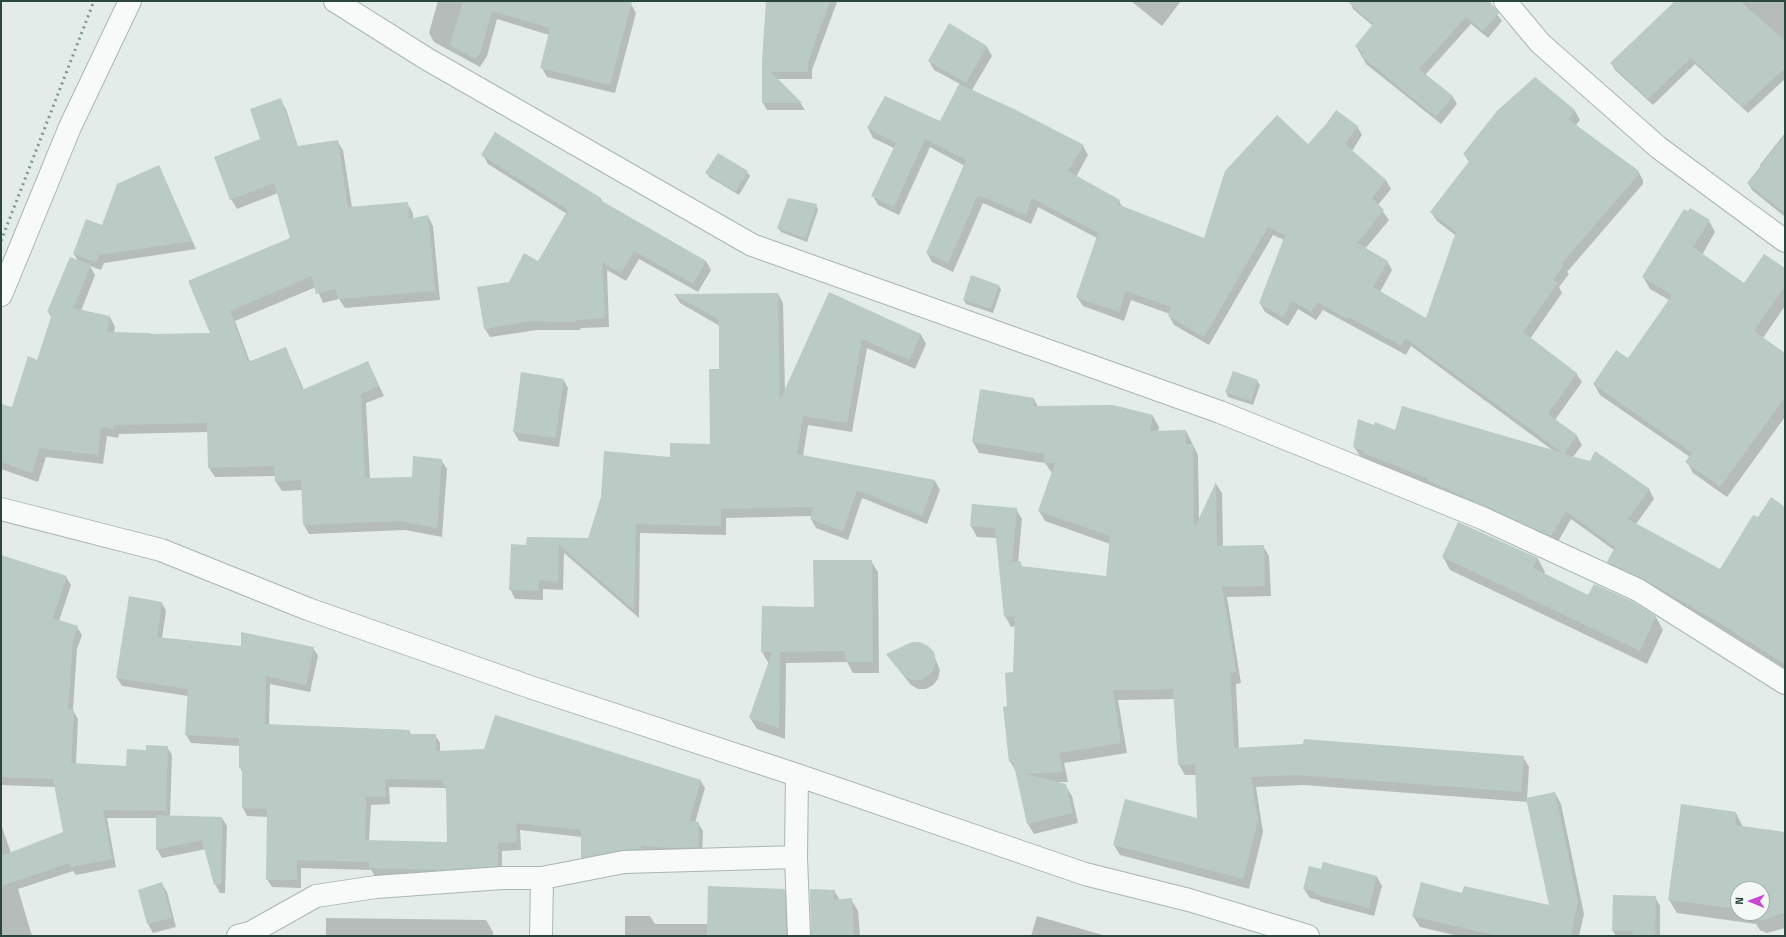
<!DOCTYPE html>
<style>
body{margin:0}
#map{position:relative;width:1786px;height:937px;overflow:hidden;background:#e3ece9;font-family:"Titillium Web",sans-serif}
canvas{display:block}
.frame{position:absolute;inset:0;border:2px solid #2a463e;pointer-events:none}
.north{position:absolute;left:1730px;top:881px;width:40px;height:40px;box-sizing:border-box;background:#f4f9f7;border:1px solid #a3b1ad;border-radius:50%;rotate:271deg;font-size:11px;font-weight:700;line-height:16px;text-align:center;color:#2a463e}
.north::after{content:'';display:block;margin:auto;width:14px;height:18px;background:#cb44d6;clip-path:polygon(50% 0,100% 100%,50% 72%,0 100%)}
</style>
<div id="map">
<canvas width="1786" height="937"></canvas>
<div class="frame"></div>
<div class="north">N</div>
</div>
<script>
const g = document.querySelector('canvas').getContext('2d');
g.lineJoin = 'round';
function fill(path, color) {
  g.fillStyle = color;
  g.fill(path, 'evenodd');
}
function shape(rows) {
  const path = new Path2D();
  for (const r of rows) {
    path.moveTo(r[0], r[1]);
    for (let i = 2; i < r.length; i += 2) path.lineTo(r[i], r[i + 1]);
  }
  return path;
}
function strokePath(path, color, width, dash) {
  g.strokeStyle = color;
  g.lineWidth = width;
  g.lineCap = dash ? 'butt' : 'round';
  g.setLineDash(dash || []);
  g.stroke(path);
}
const shadow = shape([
 [438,1,617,1,631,4,636,13,615,93,547,77,542,68,549,35,497,19,487,56,480,67,434,42,429,33],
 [767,1,837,2,812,70,812,79,777,79,801,104,805,110,767,110,763,103],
 [1131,1,1181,1,1162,26],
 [1350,1,1488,1,1502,21,1488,38,1471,24,1425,75,1453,97,1457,104,1441,124,1366,64,1356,46,1373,26,1353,9],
 [1678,1,1785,1,1785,79,1748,113,1695,64,1653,105,1615,70,1611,63],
 [987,47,992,56,972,90,1083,146,1088,155,1076,177,1119,201,1123,208,1205,239,1308,146,1357,126,1362,135,1352,151,1386,180,1391,189,1378,205,1389,220,1365,249,1387,261,1392,270,1380,292,1427,319,1455,235,1437,221,1431,212,1469,162,1464,154,1535,78,1575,111,1580,120,1575,126,1638,171,1643,180,1643,184,1567,272,1569,274,1559,287,1562,293,1530,339,1576,373,1582,382,1555,420,1577,436,1582,445,1573,457,1649,489,1654,499,1636,524,1720,571,1759,519,1785,508,1785,669,1718,627,1649,588,1613,571,1608,562,1614,550,1571,519,1556,545,1360,456,1354,447,1375,426,1396,431,1555,452,1411,346,1406,355,1323,310,1316,320,1298,309,1288,326,1265,312,1260,303,1284,240,1273,235,1209,345,1174,325,1169,316,1170,314,1131,300,1124,321,1083,306,1077,297,1097,238,1038,207,1031,224,983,203,953,272,932,262,927,253,965,166,930,147,899,215,878,205,873,196,894,148,873,138,868,128,885,97,941,122,960,84,934,70,929,61],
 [280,99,286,109,298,147,337,141,343,150,352,208,407,203,413,213,413,219,428,216,433,226,440,300,345,308,339,299,323,303,316,287,235,321,250,362,286,348,304,390,368,362,384,396,366,403,370,479,413,478,441,460,447,469,442,537,405,530,309,534,304,525,302,490,282,491,276,482,276,476,215,477,209,468,208,432,119,434,118,438,107,436,103,464,46,457,38,482,1,469,1,411,12,409,38,361,52,318,48,312,78,261,74,254,103,226,159,166,196,249,104,263,101,270,90,266,95,275,81,311,110,317,115,327,114,333,152,335,212,334,189,281,291,238,278,193,237,209,231,199],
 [1785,133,1785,217,1752,190,1748,183,1761,167,1760,165],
 [496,134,601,199,603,202,706,261,711,270,698,292,639,259,626,281,607,270,609,327,581,328,580,330,537,330,490,337,485,329,509,282,538,262,567,214,488,164,483,155],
 [747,172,750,176,739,195,709,177,707,173],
 [816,205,818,210,807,242,781,232,778,228],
 [1709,221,1715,232,1702,255,1745,284,1785,270,1785,306,1763,338,1785,354,1785,417,1727,497,1693,473,1687,462,1690,457,1600,395,1594,384,1628,360,1669,300,1650,289,1643,277],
 [999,286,1001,290,993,313,966,304,964,300],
 [778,294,783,303,785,393,830,294,921,335,926,344,915,369,867,348,852,432,808,425,803,456,935,481,940,490,927,524,862,498,848,540,816,528,811,519,812,516,726,518,726,535,640,533,639,618,564,553,563,590,543,589,543,600,515,599,510,589,527,546,589,539,671,458,711,445,720,370,720,326,680,303,675,295],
 [1233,373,1257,381,1260,385,1253,405,1228,397,1226,392],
 [563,379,568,388,559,447,519,441,514,432],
 [981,390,1034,399,1038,407,1153,416,1159,427,1158,432,1186,431,1198,455,1199,520,1216,484,1222,493,1223,547,1263,546,1269,556,1271,596,1227,597,1241,683,1236,684,1239,749,1523,757,1529,767,1527,799,1555,793,1561,804,1584,914,1579,936,1458,936,1420,927,1413,916,1463,894,1550,906,1528,802,1304,785,1256,787,1263,832,1249,889,1120,855,1114,845,1198,819,1196,775,1185,775,1179,765,1175,699,1118,700,1127,753,1064,763,1068,782,1057,782,1065,785,1072,796,1078,823,1034,834,1028,824,1016,772,1010,761,1008,707,1014,673,1016,626,1011,627,1005,616,997,538,977,537,971,526,973,505,1016,509,1022,519,1018,563,1020,562,1023,568,1107,577,1110,544,1045,521,1039,511,1052,473,1045,463,979,453,973,442],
 [1459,523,1538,559,1545,572,1544,575,1589,596,1632,602,1656,617,1663,630,1647,664,1450,570,1443,557],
 [871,561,878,572,879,673,853,673,847,662,786,663,785,739,757,729,750,718,769,664,762,652,763,607,815,608],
 [1,562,66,577,71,585,59,621,77,627,82,635,77,649,73,710,78,719,76,765,127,767,147,751,167,747,172,755,170,817,222,818,227,826,225,893,220,893,215,884,206,849,162,858,157,849,157,818,107,818,116,867,76,875,73,871,18,889,32,936,1,936,1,824,11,853,64,833,55,787,1,785],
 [162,603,166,611,162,638,242,647,313,648,318,656,310,692,270,684,269,726,409,730,411,735,435,735,440,743,440,752,700,780,705,788,695,823,698,823,703,831,702,855,587,865,582,857,582,837,520,830,521,850,502,851,502,874,444,878,375,876,371,870,301,868,301,888,272,887,267,879,268,817,247,816,243,808,243,774,240,767,240,746,191,743,186,735,188,696,122,686,117,678],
 [389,787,445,788,447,792,448,843,369,841,371,805,390,804],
 [933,653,940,670,938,679,933,685,926,689,918,689,911,685,887,655],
 [1736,813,1743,827,1785,833,1785,928,1767,933,1760,930,1756,924,1677,913,1669,900],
 [1738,889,1762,889,1762,913,1738,913],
 [1323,863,1377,877,1382,886,1374,916,1321,902,1319,900,1310,898,1304,889,1322,870],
 [162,884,167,892,176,927,153,933,148,924,139,890],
 [784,890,791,901,792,936,625,936,625,916,650,916,655,924,708,924],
 [834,891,840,900,851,899,858,911,860,936,812,936],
 [1655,897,1660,906,1660,936,1616,936,1613,931],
 [1037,916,1106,936,1031,936],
 [326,918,486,920,493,932,493,936,326,936]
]);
const building = shape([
 [463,1,632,1,610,85,540,68,550,28,492,11,480,53,475,59,450,45],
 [766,1,830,1,808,62,808,72,771,72,802,103,762,103,762,62],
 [1347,1,1489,1,1499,13,1483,31,1466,17,1419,69,1453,96,1436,117,1361,56,1363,53,1355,46,1373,24],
 [1675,1,1740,1,1785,41,1785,68,1743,107,1691,58,1648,99,1610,63],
 [949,23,987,46,966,83,928,61],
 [1535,77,1575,110,1568,119,1639,171,1637,173,1638,175,1562,263,1564,265,1553,280,1558,283,1523,332,1577,373,1548,414,1577,435,1564,454,1590,461,1595,451,1650,489,1628,519,1720,569,1753,515,1758,517,1771,497,1785,507,1785,664,1711,618,1643,579,1607,562,1615,547,1566,511,1551,536,1427,480,1427,478,1363,453,1364,451,1353,447,1358,419,1374,425,1375,422,1395,430,1402,406,1563,453,1405,338,1401,346,1349,317,1347,319,1317,302,1311,312,1292,301,1283,317,1259,303,1285,235,1268,227,1204,337,1168,316,1171,307,1126,291,1119,312,1076,297,1098,233,1032,198,1026,215,978,195,948,263,926,253,966,160,925,139,894,207,871,196,896,143,867,128,885,96,940,121,959,84,1014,109,1084,145,1068,171,1120,200,1117,204,1204,238,1225,171,1277,115,1308,144,1326,124,1336,110,1358,126,1345,144,1386,180,1372,198,1384,210,1357,243,1388,261,1373,287,1426,318,1456,232,1430,212,1470,160,1463,154,1497,111],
 [281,98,297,146,338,140,348,207,408,202,409,219,428,215,435,291,338,299,336,289,316,294,312,276,230,311,248,362,286,347,302,390,368,361,379,386,361,394,365,478,412,477,413,456,442,459,437,528,399,521,303,525,301,480,275,482,274,466,208,468,207,423,114,425,113,429,101,427,98,455,40,448,32,473,1,462,1,404,12,407,28,356,37,360,52,314,47,312,70,257,91,265,73,308,110,316,107,332,151,333,151,334,210,333,188,281,290,238,274,183,230,200,214,157,260,139,250,109],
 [495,132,601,198,600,200,706,261,693,284,634,251,621,273,602,262,605,318,576,320,575,322,531,321,484,329,477,287,509,282,524,253,538,261,568,210,481,155],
 [1785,135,1785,213,1747,183],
 [718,153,748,171,736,192,705,173],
 [159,165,192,241,99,255,96,262,73,254,86,219,102,225,117,184],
 [788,198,817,204,805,238,777,228],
 [1690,208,1710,220,1693,247,1744,283,1764,254,1785,268,1785,286,1754,331,1785,353,1785,397,1720,487,1685,462,1692,453,1593,384,1616,350,1628,358,1672,295,1642,277,1684,209,1688,211],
 [971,275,999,285,991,309,963,300],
 [829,292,921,334,909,360,862,339,847,423,803,416,797,454,935,480,922,516,857,490,843,531,810,519,814,507,721,509,721,526,636,524,634,610,559,545,558,582,539,580,538,591,509,590,511,544,526,545,527,537,588,538,601,497,604,451,670,457,670,443,710,444,709,369,719,369,719,320,673,294,778,293,780,400],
 [1233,371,1258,380,1251,401,1225,392],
 [521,372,564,379,555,438,513,432],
 [980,389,1034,398,1033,406,1113,405,1153,415,1150,431,1186,430,1186,444,1193,444,1194,529,1216,482,1217,546,1264,545,1265,586,1222,587,1236,672,1230,673,1234,748,1303,744,1304,739,1524,756,1521,792,1297,775,1251,777,1258,821,1243,879,1113,845,1125,799,1197,818,1195,764,1178,765,1173,689,1113,690,1121,743,1059,753,1063,772,1025,774,1066,784,1073,813,1027,824,1013,761,1009,762,1003,707,1007,706,1005,673,1013,672,1015,616,1004,617,995,528,970,526,972,504,1017,508,1012,562,1021,561,1021,566,1106,576,1110,536,1038,511,1055,463,1044,463,1044,454,972,442],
 [1458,522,1538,558,1533,568,1588,595,1594,584,1632,601,1656,616,1640,651,1442,557],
 [1,555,67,576,53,618,78,626,73,640,68,709,74,710,71,763,126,766,127,749,146,750,146,745,168,746,166,811,103,810,112,859,70,867,69,863,1,886,1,856,63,832,53,779,1,777],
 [813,560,872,560,873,662,846,662,845,651,780,652,779,728,749,718,772,652,761,652,762,606,814,607],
 [129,596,162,602,157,637,241,646,241,632,314,647,306,685,266,676,265,724,409,730,408,734,436,734,436,751,484,749,495,715,701,780,689,821,699,822,698,847,673,848,641,846,641,849,622,850,581,858,581,830,516,823,517,842,498,843,498,866,439,870,369,868,369,862,297,860,297,880,266,880,267,809,242,808,242,768,239,768,239,738,185,735,188,689,116,678],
 [385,779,442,780,443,786,446,786,447,842,365,840,366,797,386,797],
 [912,642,920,642,928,646,934,652,936,661,934,669,928,676,921,680,912,680,904,676,886,654],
 [1555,792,1578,902,1571,936,1498,936,1412,916,1421,882,1462,893,1464,886,1549,905,1526,798],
 [1681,804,1736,812,1735,825,1785,832,1785,912,1764,920,1759,920,1752,917,1749,913,1762,913,1762,889,1738,889,1738,909,1668,900],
 [156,815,222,817,221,884,214,885,202,840,156,850],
 [1323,862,1377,876,1369,908,1314,894,1315,892,1303,889,1309,866,1321,869],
 [162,882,172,918,147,924,138,890],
 [708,886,785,889,786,936,707,936],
 [810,889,835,890,833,900,852,898,854,936,811,936],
 [1613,895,1656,896,1655,936,1632,936,1633,931,1612,931]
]);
const minor = shape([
 [335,1,427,59,752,245,1220,412,1482,518,1638,590,1785,683],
 [1505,1,1540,43,1659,148,1785,241],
 [1,295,70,127,130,1],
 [1,509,161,550,308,609,533,688,797,775,1085,874,1189,900,1308,936],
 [797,775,796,857,799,936],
 [238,936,250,933,316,896,376,887,502,878,542,878,624,862,796,857],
 [541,936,542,878]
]);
const rail = shape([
 [1,241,94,1]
]);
fill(shadow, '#0003');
fill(building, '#bacac5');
strokePath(minor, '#a8b7b2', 24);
strokePath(minor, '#f7faf9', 22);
strokePath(rail, '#7c978f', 3, [2, 4]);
</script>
